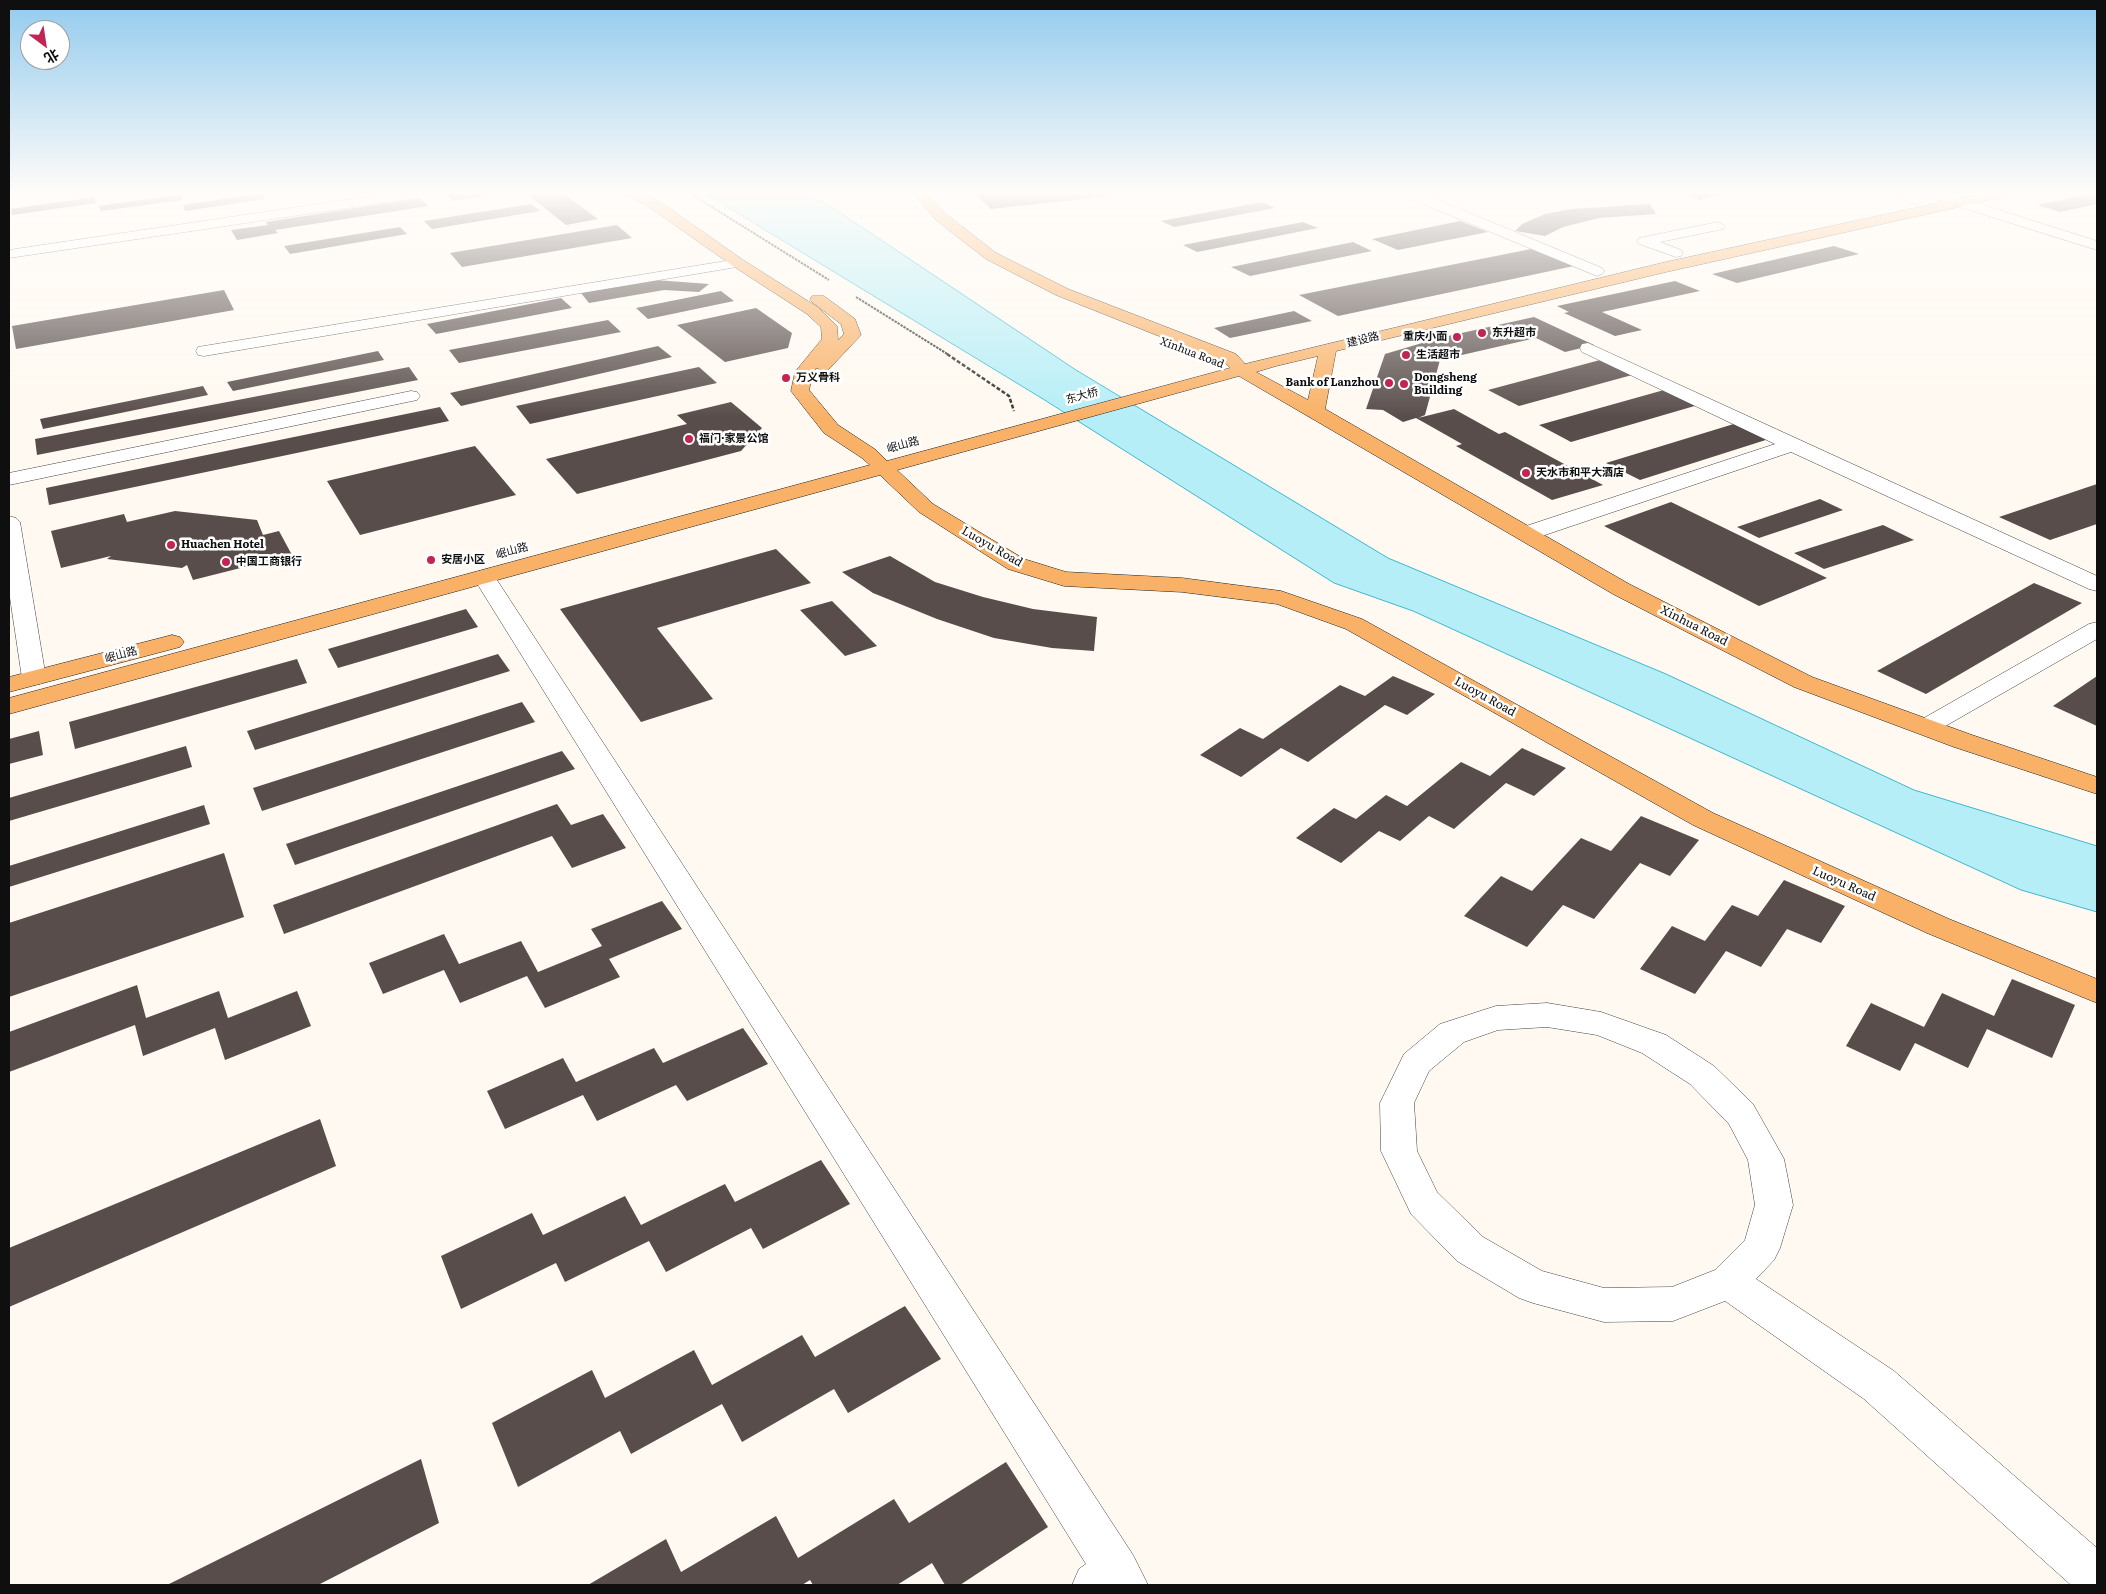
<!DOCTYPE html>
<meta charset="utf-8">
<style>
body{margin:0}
#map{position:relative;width:2106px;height:1594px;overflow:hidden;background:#fff9f1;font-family:Literata,"Noto Sans SC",serif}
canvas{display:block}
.frame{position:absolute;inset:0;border:10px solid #0f0f0f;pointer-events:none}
.north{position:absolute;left:20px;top:20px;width:50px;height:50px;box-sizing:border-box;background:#fff;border:1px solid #9f9f9f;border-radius:50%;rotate:149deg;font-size:14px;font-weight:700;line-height:20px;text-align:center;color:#0f0f0f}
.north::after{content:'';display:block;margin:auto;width:18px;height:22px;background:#c12553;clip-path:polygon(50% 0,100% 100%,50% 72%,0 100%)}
</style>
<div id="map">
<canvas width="2106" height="1594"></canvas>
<div class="frame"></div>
<div class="north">北</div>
</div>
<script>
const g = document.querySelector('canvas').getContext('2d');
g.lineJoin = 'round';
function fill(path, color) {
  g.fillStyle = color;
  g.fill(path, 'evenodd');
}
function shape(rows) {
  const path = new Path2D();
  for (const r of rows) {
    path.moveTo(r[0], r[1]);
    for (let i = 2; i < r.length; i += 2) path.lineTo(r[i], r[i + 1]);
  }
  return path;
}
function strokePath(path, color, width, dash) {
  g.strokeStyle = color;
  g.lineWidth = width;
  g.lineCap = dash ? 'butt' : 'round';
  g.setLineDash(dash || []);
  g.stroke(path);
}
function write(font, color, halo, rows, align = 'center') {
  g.font = font + ' Literata,"Noto Sans SC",serif';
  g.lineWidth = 5;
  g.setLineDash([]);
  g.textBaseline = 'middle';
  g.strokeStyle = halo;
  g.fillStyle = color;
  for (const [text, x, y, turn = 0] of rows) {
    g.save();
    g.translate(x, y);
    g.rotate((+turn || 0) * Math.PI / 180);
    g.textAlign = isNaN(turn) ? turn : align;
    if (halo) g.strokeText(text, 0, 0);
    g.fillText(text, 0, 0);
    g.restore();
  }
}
const water = shape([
 [706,194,802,194,827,204,1076,370,1388,558,1666,674,1914,790,2097,846,2097,912,2021,890,1413,611,1334,583,1043,399,706,194]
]);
const building = shape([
 [180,194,183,200,101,211,99,206],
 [257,194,263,194,265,199,185,211,183,205],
 [446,194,485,194,485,196,453,201],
 [527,194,564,194,598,219,566,225],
 [975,194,1110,194,1110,196,991,209],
 [1683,194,1721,194,1721,195,1699,200],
 [2090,194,2097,194,2097,204,2060,212,2037,205],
 [94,197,96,203,12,215,11,209],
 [420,198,428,206,275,230,278,233,237,240,231,230,268,225,266,222],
 [1262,202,1275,208,1174,227,1161,221],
 [531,204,540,211,432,229,424,221],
 [1650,204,1656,214,1599,218,1563,227,1545,236,1515,231,1522,224,1545,214,1571,209],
 [1460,221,1488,232,1398,250,1372,239],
 [1303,222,1318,228,1197,252,1183,245],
 [617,225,632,238,462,267,450,253],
 [400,227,407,234,290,254,284,246],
 [1353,242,1372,251,1250,276,1231,267],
 [1834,246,1859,254,1737,283,1712,274],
 [1531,249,1574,266,1338,316,1299,295],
 [655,280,709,284,699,292,664,290,589,303,581,293],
 [1675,281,1700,291,1602,312,1642,330,1615,336,1564,313,1569,312,1557,306],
 [224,290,234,310,16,349,12,326],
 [721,291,734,301,648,319,636,308],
 [561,298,572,308,436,334,427,324],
 [756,308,792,333,788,348,725,362,677,325],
 [1294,311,1312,321,1230,338,1214,328],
 [1534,317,1594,345,1565,352,1536,338,1440,360,1425,415,1418,418,1454,409,1499,434,1505,432,1603,485,1552,500,1456,446,1462,444,1416,418,1403,422,1383,410,1366,409,1385,354,1439,338],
 [608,320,621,332,459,363,449,350],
 [658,346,672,357,461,406,450,393],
 [378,351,384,360,233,391,227,382],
 [1600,360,1632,375,1519,406,1488,390],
 [409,367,418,380,37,455,35,439],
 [699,367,717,383,530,424,516,406],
 [203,386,208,395,43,429,40,419],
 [1664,390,1698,405,1571,442,1539,425],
 [731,402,762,428,741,451,577,494,546,459,687,424,677,415],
 [440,407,449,421,49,505,46,488],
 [1737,423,1772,438,1640,480,1606,463],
 [475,446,516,495,360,535,327,481],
 [2097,484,2097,524,2050,540,1999,517],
 [1820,499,1843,510,1759,538,1737,527],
 [1671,502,1827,578,1759,606,1604,526],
 [175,511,257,520,263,535,279,531,292,555,193,580,187,565,182,568,107,559,111,556,61,568,51,531,124,514,127,522],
 [1883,525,1914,540,1824,569,1794,553],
 [776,549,811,583,657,628,713,699,641,722,560,609],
 [890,556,935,582,983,597,1033,609,1097,617,1094,651,1052,648,994,638,937,619,873,593,842,572],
 [2034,583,2082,603,1926,694,1877,671],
 [832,601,877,646,845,656,800,610],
 [466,609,478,627,338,668,328,649],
 [498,654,510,671,255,750,247,731],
 [297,659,307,683,75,749,69,722],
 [1393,676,1435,694,1407,715,1385,705,1308,762,1281,748,1241,777,1200,755,1240,728,1263,739,1340,685,1365,696],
 [2097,676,2097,726,2053,706],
 [522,702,535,722,262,811,253,788],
 [39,731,43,755,9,764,9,739],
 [186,746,192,767,9,821,9,798],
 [1522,748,1566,768,1534,796,1506,783,1454,829,1429,816,1400,841,1379,831,1341,863,1296,838,1334,808,1356,819,1386,795,1407,806,1461,762,1490,776],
 [562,751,575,769,295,865,286,844],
 [557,804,571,825,603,814,626,848,572,868,552,836,284,934,273,905],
 [204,805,210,824,9,887,9,866],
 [1641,816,1699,840,1670,876,1640,863,1594,919,1563,905,1527,947,1464,916,1501,876,1532,891,1581,838,1611,851],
 [224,853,244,917,9,997,9,923],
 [1784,880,1845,906,1821,943,1787,929,1761,967,1726,951,1695,994,1640,969,1672,926,1705,941,1732,905,1758,916],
 [662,901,682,929,609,959,620,977,545,1008,527,976,460,1003,444,970,383,994,369,963,444,934,459,964,521,941,538,972,602,946,591,929],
 [2012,979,2075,1005,2052,1058,1987,1029,1968,1068,1915,1043,1900,1071,1846,1046,1871,1003,1924,1027,1942,993,1994,1016],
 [137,985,146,1018,219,991,228,1018,297,991,311,1026,225,1060,215,1028,143,1056,135,1025,9,1072,9,1032],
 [743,1028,768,1064,687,1101,676,1085,597,1121,583,1095,505,1129,487,1091,563,1058,576,1082,654,1048,663,1063],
 [320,1119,336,1166,9,1307,9,1248],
 [821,1160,850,1204,763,1249,751,1228,666,1272,649,1241,565,1282,556,1263,461,1309,441,1256,532,1213,543,1235,625,1196,641,1225,725,1184,735,1202],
 [905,1306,941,1359,848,1413,834,1389,742,1442,722,1404,631,1454,620,1431,518,1487,492,1423,592,1370,605,1398,694,1350,712,1385,802,1335,815,1357],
 [421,1459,439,1523,318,1585,167,1585],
 [1006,1462,1048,1527,960,1585,945,1585,932,1563,897,1585,813,1585,810,1580,802,1585,588,1585,666,1539,681,1572,776,1516,798,1558,894,1499,909,1523]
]);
const pathFar1 = shape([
 [691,194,829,280],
 [856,297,949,355]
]);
const path = shape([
 [947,354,1009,396,1014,411]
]);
const minor = shape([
 [385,194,421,194,415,198,9,258,9,250,385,194],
 [1405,194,1424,194,1602,268,1605,271,1602,274,1597,276,1592,274,1406,197,1405,194],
 [1894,194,1913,194,1923,198,1925,201,1918,205,1895,197,1894,194],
 [1933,194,1948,194,2097,241,2097,250,1934,199,1933,194],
 [1718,222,1725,226,1723,229,1660,242,1681,250,1683,253,1681,256,1676,257,1639,244,1637,241,1639,238,1644,237,1718,222],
 [738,259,743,260,745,263,743,266,204,356,198,355,196,351,198,347,204,346,738,259],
 [1588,343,2097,576,2097,591,2089,589,1791,452,1536,538,1528,539,1520,538,1517,533,1520,528,1775,444,1582,352,1580,348,1582,344,1588,343],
 [411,391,417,392,420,396,417,400,9,485,9,473,411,391],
 [9,516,16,518,20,522,46,678,43,683,34,685,25,683,22,678,9,591,9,516],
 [484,570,492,572,495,577,1133,1555,1148,1585,1072,1585,1079,1569,1086,1564,473,577,476,572,484,570],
 [2097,622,2097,639,1935,732,1926,735,1917,732,1913,727,1917,722,2089,624,2097,622],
 [1547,1003,1601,1012,1666,1035,1714,1066,1753,1104,1784,1159,1793,1205,1780,1248,1774,1260,1756,1279,1894,1371,2097,1548,2097,1585,2071,1585,1864,1399,1725,1301,1673,1321,1604,1322,1533,1303,1519,1298,1457,1261,1411,1214,1381,1151,1380,1103,1404,1054,1440,1024,1496,1006,1547,1003],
 [1547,1027,1597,1035,1642,1053,1690,1084,1729,1124,1748,1160,1755,1205,1745,1240,1715,1270,1672,1287,1604,1288,1542,1271,1483,1237,1437,1192,1417,1151,1414,1103,1429,1071,1464,1042,1498,1030,1547,1027]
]);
const major = shape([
 [625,194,643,194,659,201,743,260,819,308,837,326,838,340,844,334,841,324,812,302,810,299,812,296,824,296,855,319,861,335,829,369,823,370,816,368,813,373,809,390,838,425,876,450,887,461,1230,368,1224,362,1056,295,986,259,936,220,913,194,927,194,946,214,996,253,1068,289,1236,354,1245,364,1666,262,1979,194,2005,194,1999,198,1666,272,1336,351,1325,409,1629,584,1812,677,1972,735,2097,777,2097,794,1954,747,1794,687,1613,594,1239,376,897,470,933,504,1024,559,1066,572,1182,578,1281,591,1362,619,1713,813,1949,919,2097,979,2097,1003,1927,933,1693,825,1346,629,1277,604,1182,592,1064,586,1008,569,919,512,880,475,9,714,9,698,870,465,862,458,824,433,791,391,795,372,822,339,821,327,807,314,733,266,649,207,625,194],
 [1318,356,1308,400,1256,372,1276,366,1318,356],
 [172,635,180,637,184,642,180,647,9,692,9,677,172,635]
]);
const markers = [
 [1482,333,5,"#c12553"],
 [1457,337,5,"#c12553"],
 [1406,355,5,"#c12553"],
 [786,378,5,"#c12553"],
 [1389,383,5,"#c12553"],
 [1404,384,5,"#c12553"],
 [689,439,5,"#c12553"],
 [1526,473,5,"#c12553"],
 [171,545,5,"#c12553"],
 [431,560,5,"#c12553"],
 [226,562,5,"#c12553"]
];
const farPoinames = [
 ["东升超市",1492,333],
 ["重庆小面",1447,337,"right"],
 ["生活超市",1416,355],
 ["万义骨科",796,378],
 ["Dongsheng",1414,378],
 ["Building",1414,391],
 ["Bank of Lanzhou",1379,383,"right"],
 ["福门·家景公馆",699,439],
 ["天水市和平大酒店",1536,473],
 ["Huachen Hotel",181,545],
 ["安居小区",441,560],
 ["中国工商银行",236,562]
];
const farStreetnames = [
 ["建设路",1363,340,-14],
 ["Xinhua Road",1192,353,21],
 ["东大桥",1082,396,-15],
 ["岷山路",903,445,-15],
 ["岷山路",512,551,-15],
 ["岷山路",121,655,-15]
];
const streetNames = [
 ["Luoyu Road",992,547,30],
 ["Xinhua Road",1694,626,27],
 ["Luoyu Road",1485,697,29],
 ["Luoyu Road",1844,884,24]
];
fill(water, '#b5eef7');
strokePath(water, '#3bb8ce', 1);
fill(building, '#584d4b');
strokePath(minor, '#424242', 1);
strokePath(major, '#202020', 1);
strokePath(pathFar1, '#313131', 2, [2.5, 1]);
strokePath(path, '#313131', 2.5, [4, 2]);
fill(minor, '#fff');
fill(major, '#f9b167');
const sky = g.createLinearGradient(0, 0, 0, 418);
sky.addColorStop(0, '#93cbee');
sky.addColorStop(0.46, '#fffcf9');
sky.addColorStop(1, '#fffcf900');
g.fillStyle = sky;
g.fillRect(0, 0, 2106, 418);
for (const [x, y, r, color] of markers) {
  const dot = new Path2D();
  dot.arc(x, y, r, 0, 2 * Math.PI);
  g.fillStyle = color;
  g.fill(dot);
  strokePath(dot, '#fff', 2);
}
write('bold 11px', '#0f0f0f', '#fff', farPoinames, 'left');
write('11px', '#0f0f0f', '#fff', farStreetnames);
write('12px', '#0f0f0f', '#fff', streetNames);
</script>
